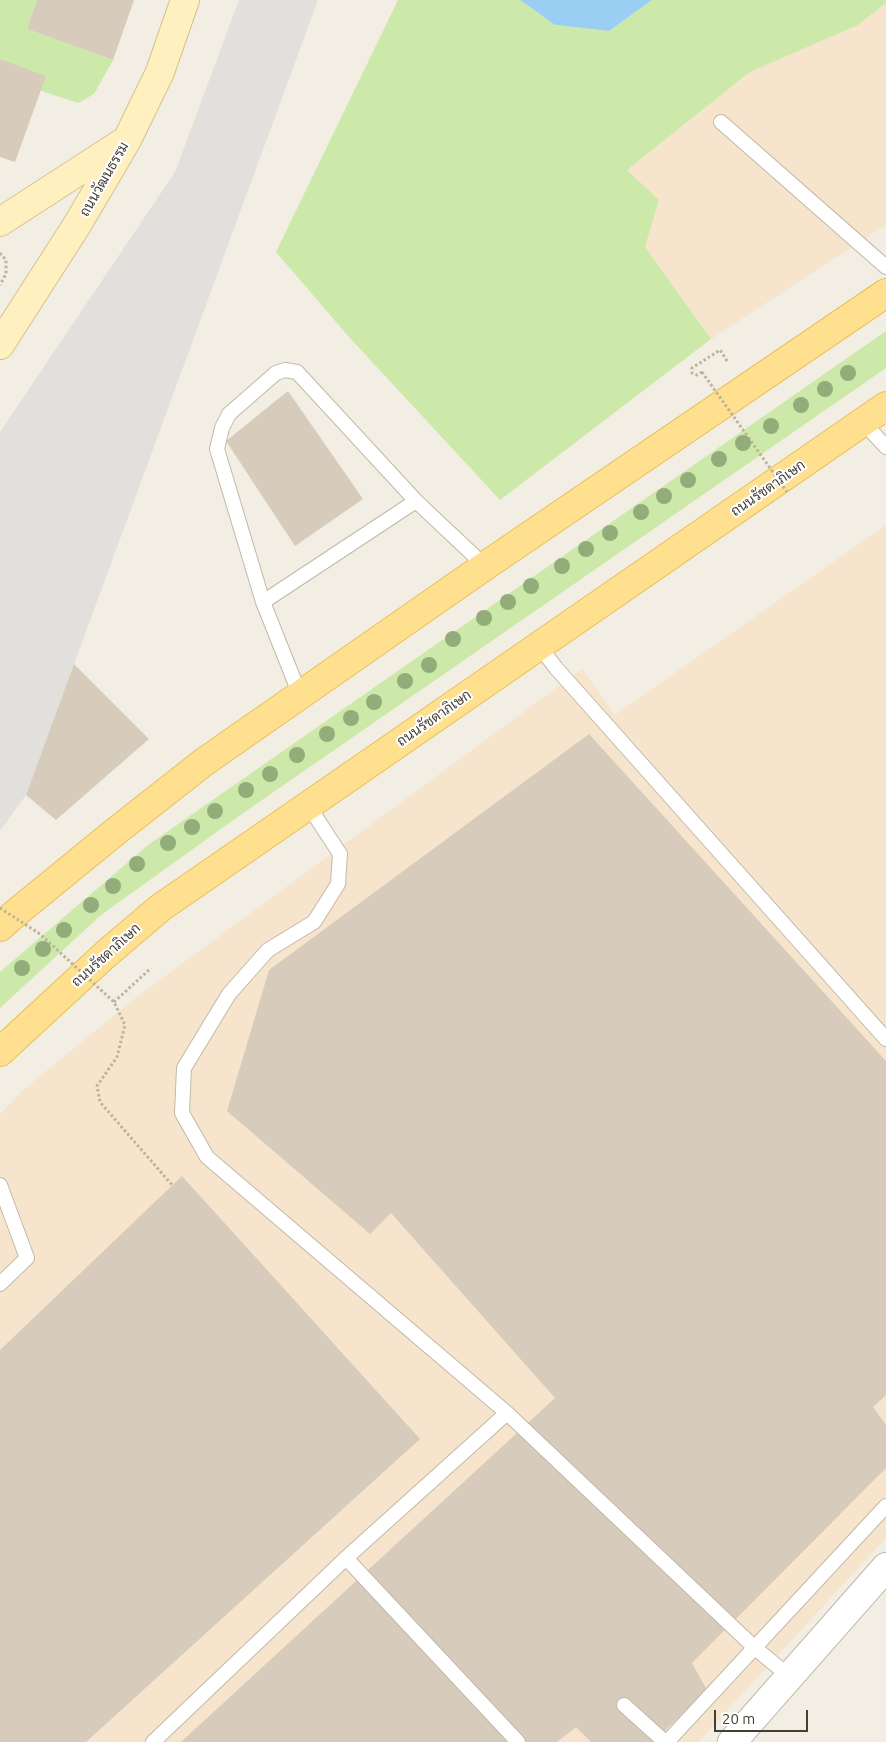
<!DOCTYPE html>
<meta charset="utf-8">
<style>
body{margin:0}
#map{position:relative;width:886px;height:1742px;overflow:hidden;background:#f2eee3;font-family:Ubuntu,sans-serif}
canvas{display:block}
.scale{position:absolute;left:714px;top:1710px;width:94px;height:22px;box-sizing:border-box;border:2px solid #443e33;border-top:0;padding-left:6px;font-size:15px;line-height:18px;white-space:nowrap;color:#443e33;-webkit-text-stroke:4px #fff;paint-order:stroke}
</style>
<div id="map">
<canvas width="886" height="1742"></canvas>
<div class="scale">20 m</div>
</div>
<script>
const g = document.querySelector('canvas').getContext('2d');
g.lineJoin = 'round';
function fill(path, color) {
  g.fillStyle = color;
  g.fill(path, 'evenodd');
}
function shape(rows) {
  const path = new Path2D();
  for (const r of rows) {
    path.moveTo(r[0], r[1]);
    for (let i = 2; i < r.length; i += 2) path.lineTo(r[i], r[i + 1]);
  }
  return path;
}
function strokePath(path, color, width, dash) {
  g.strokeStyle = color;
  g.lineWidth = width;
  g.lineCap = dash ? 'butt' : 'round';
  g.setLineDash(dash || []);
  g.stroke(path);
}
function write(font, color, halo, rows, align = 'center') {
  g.font = font + ' Ubuntu,Sarabun,sans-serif';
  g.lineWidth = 4;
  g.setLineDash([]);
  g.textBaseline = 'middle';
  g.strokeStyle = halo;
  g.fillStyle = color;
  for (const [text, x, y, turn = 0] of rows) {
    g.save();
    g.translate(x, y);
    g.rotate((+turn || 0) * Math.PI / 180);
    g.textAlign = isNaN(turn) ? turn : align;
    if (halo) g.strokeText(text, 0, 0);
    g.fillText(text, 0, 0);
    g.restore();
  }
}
const commercial = shape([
 [886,3,886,225,711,339,645,247,659,200,627,170,750,72,858,25],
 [886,525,886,1538,698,1742,0,1742,0,1114,23,1090,134,999,582,669,615,715]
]);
const green = shape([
 [0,0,37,0,27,29,113,60,94,94,78,103,0,77],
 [398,0,520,0,555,25,609,31,652,0,886,0,886,3,858,25,750,72,627,170,659,200,645,247,711,339,500,500,349,337,276,252],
 [886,331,886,368,239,816,101,915,0,1008,0,972,148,845]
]);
const parking = shape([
 [239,0,318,0,26,795,0,831,0,432,175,172]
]);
const water = shape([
 [520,0,652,0,609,31,555,25]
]);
const building = shape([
 [37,0,134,0,113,60,27,29],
 [0,59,46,76,15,162,0,157],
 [288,391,363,499,295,546,226,441],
 [74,664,149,739,56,820,26,795],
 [589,734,886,1061,886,1395,873,1407,886,1425,886,1468,692,1663,707,1690,653,1742,591,1742,576,1727,557,1742,181,1742,555,1398,391,1213,370,1234,227,1111,269,970],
 [182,1176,420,1439,86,1742,0,1742,0,1350]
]);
const path = shape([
 [0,253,6,260,6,274,0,285],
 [702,372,697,375,692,373,692,368,720,350,727,361],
 [114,1002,151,968]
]);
const lane = shape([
 [721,122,886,267],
 [863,422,886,447],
 [263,602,416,501],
 [539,646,556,668,886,1039],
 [300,695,263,602,217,449,222,428,229,414,276,373,285,370,297,372,416,501,485,566],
 [308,805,340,854,338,884,314,922,268,950,229,994,184,1068,182,1113,207,1157,507,1413,755,1648,789,1676],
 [0,1185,27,1258,0,1284],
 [346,1558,518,1742],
 [624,1705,665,1742],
 [153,1742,346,1558,507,1413],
 [667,1742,886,1506]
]);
const street = shape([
 [732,1742,886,1567]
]);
const secondary = shape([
 [0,222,122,143],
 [0,345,77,225,127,140,160,72,185,0]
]);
const primary = shape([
 [0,927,17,912,115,832,204,762,485,566,886,293],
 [0,1052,106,954,160,908,886,406]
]);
const pathBridge = shape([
 [702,372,787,492],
 [0,908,40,934,114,1002,125,1025,117,1057,97,1086,100,1102,172,1185]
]);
const trees = [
 [848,373],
 [825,389],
 [801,405],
 [771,426],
 [743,443],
 [719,459],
 [688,480],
 [664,496],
 [641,512],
 [610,533],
 [586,549],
 [562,566],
 [531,586],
 [508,602],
 [484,618],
 [453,639],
 [429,665],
 [405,681],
 [374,702],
 [351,718],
 [327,734],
 [297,755],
 [270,774],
 [246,790],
 [215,811],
 [192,827],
 [168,843],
 [137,864],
 [113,886],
 [91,905],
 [64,930],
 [43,949],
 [22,968]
];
const streetNames = [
 ["ถนนวัฒนธรรม",104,179,-60],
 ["ถนนรัชดาภิเษก",768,488,-35],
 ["ถนนรัชดาภิเษก",434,718,-35],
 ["ถนนรัชดาภิเษก",106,955,-42]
];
fill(commercial, '#f6e5cc');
fill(green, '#cce9a9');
fill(parking, '#e2e0dc');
fill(water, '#9bcef3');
fill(building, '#d7ccbb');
strokePath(lane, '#c1b9a8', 16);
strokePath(street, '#c1b9a8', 30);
strokePath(secondary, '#d4c390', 30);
strokePath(primary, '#e8bf5b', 30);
strokePath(path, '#c0b296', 3, [2.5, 2.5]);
strokePath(lane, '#fff', 14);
strokePath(street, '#fff', 28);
strokePath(secondary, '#fff0c0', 28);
strokePath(primary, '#ffe08f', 28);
strokePath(pathBridge, '#c0b296', 3, [2.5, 2.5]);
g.fillStyle = '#92ad7a';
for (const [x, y] of trees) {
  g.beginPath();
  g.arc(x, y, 8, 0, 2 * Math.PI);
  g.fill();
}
write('14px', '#443e33', '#fff', streetNames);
</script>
